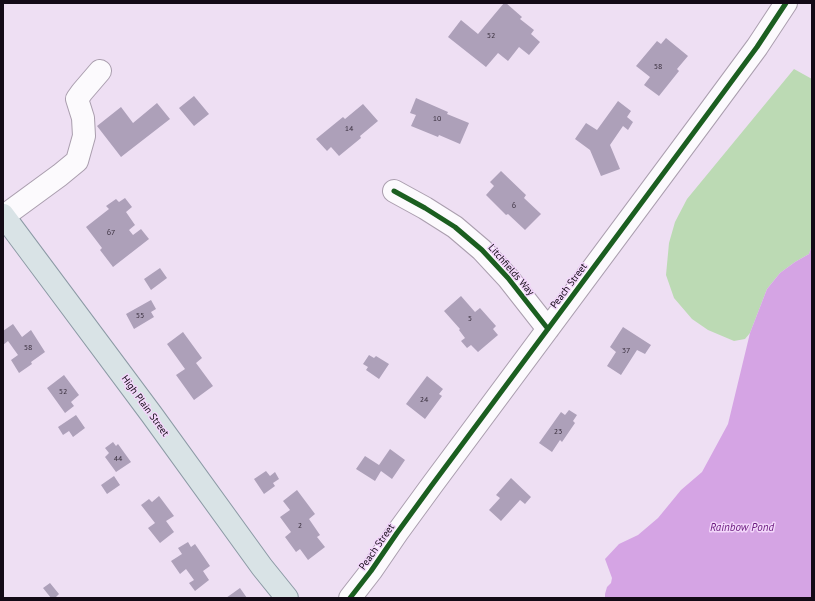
<!DOCTYPE html>
<style>
body{margin:0}
#map{position:relative;width:815px;height:601px;overflow:hidden;background:#eedff3;font-family:"PT Sans",sans-serif}
canvas{display:block}
.frame{position:absolute;inset:0;border:4px solid #130a16;pointer-events:none}
</style>
<div id="map">
<canvas width="815" height="601"></canvas>
<div class="frame"></div>
</div>
<script>
const g = document.querySelector('canvas').getContext('2d');
g.lineJoin = 'round';
function fill(path, color) {
  g.fillStyle = color;
  g.fill(path, 'evenodd');
}
function shape(rows) {
  const path = new Path2D();
  for (const r of rows) {
    path.moveTo(r[0], r[1]);
    for (let i = 2; i < r.length; i += 2) path.lineTo(r[i], r[i + 1]);
  }
  return path;
}
function strokePath(path, color, width, dash) {
  g.strokeStyle = color;
  g.lineWidth = width;
  g.lineCap = dash ? 'butt' : 'round';
  g.setLineDash(dash || []);
  g.stroke(path);
}
function write(font, color, halo, rows, align = 'center') {
  g.font = font + ' "PT Sans",sans-serif';
  g.lineWidth = 3;
  g.setLineDash([]);
  g.textBaseline = 'middle';
  g.strokeStyle = halo;
  g.fillStyle = color;
  for (const [text, x, y, turn = 0] of rows) {
    g.save();
    g.translate(x, y);
    g.rotate((+turn || 0) * Math.PI / 180);
    g.textAlign = isNaN(turn) ? turn : align;
    if (halo) g.strokeText(text, 0, 0);
    g.fillText(text, 0, 0);
    g.restore();
  }
}
const green = shape([
 [794,69,812,79,812,245,809,254,795,262,780,273,767,289,750,333,745,339,734,341,708,330,692,319,674,298,666,275,669,243,675,222,687,199]
]);
const water = shape([
 [812,245,812,598,605,598,605,594,607,587,611,583,612,578,605,559,619,544,638,535,658,518,681,490,702,472,728,424,750,333,767,289,780,273,795,262,809,254]
]);
const building = shape([
 [504,3,506,3,522,17,520,19,534,30,531,34,540,42,529,55,519,47,508,61,498,53,486,67,448,37,461,20,478,34],
 [666,38,688,56,677,69,679,71,659,96,644,85,650,77,636,66,657,41,661,44],
 [194,96,209,114,194,126,179,108],
 [416,98,448,112,447,114,469,123,460,144,439,135,438,137,411,126,416,115,410,113],
 [618,101,631,111,627,117,633,122,628,130,623,126,610,145,620,169,601,176,590,150,575,139,586,123,597,130],
 [157,103,170,119,121,157,97,126,121,107,133,123],
 [363,104,378,121,360,136,361,138,339,156,331,147,327,151,316,139,343,117,345,119],
 [501,171,526,195,524,198,541,214,525,230,508,214,506,215,486,195,494,186,490,182],
 [125,198,132,207,126,212,135,225,129,230,133,235,141,229,149,239,113,267,100,250,102,248,86,227,109,209,106,206,116,199,119,202],
 [160,268,167,278,151,290,144,279],
 [461,296,475,312,480,308,496,326,493,329,498,335,478,352,471,345,467,348,461,341,465,338,459,330,460,329,444,311],
 [151,300,156,309,151,312,154,317,134,329,126,314],
 [13,324,22,337,31,330,45,352,31,362,32,364,19,373,11,360,18,355,8,341,3,345,3,331],
 [623,327,651,345,645,354,637,350,621,375,607,366,616,352,610,347],
 [183,332,202,358,196,363,213,386,194,400,176,375,185,369,167,344],
 [369,355,374,358,376,356,389,364,379,379,366,370,368,367,363,364],
 [64,375,79,395,71,402,74,406,65,413,47,388],
 [427,376,443,389,439,394,442,396,425,419,406,404],
 [569,410,577,415,573,421,575,423,562,442,560,440,552,452,539,443,561,412,565,415],
 [76,415,85,428,73,437,69,431,63,435,58,427],
 [113,442,116,446,118,444,131,462,116,472,105,457,109,453,105,448],
 [390,449,405,460,392,479,381,471,375,481,356,469,365,456,379,465],
 [266,471,270,476,275,472,279,479,273,483,275,486,264,494,254,479],
 [114,476,120,485,107,494,101,485],
 [511,478,531,497,525,504,520,500,501,521,489,510,500,498,496,495],
 [297,490,315,514,309,519,320,535,317,537,325,547,308,560,300,549,296,552,285,537,291,532,280,517,290,510,283,501],
 [159,496,174,516,166,521,174,532,160,543,148,528,155,523,141,505,149,499,152,502],
 [188,542,191,547,195,544,210,566,203,571,209,580,195,591,189,583,194,580,186,569,180,574,171,561,182,554,178,548],
 [50,583,59,594,55,598,51,598,43,588],
 [240,588,247,598,226,598]
]);
const minor = shape([
 [394,191,425,208,455,227,482,250,508,278,548,329],
 [4,216,60,175,77,161,84,136,83,118,77,99,82,92,100,71],
 [350,598,371,571,397,533,432,485,709,112,757,47,786,3]
]);
const major = shape([
 [3,215,152,415,262,567,287,598]
]);
const cycleway = shape([
 [394,191,425,208,455,227,482,250,508,278,548,329],
 [350,598,371,571,397,533,432,485,709,112,757,47,786,3]
]);
const numberNames = [
 ["52",491,36],
 ["58",658,67],
 ["10",437,119],
 ["14",349,129],
 ["6",514,206],
 ["67",111,233],
 ["55",140,316],
 ["5",470,319],
 ["58",28,348],
 ["37",626,351],
 ["52",63,392],
 ["24",424,400],
 ["23",558,432],
 ["44",118,459],
 ["2",300,526]
];
const streetNames = [
 ["Litchfields Way",511,270,49],
 ["Peach Street",569,286,-53],
 ["High Plain Street",145,406,54],
 ["Peach Street",377,547,-55]
];
const waterNames = [
 ["Rainbow Pond",742,528]
];
fill(green, '#bcdab4');
fill(water, '#d5a4e4');
fill(building, '#ada0b9');
strokePath(minor, '#aa9eae', 24);
strokePath(major, '#8c9aa5', 24);
strokePath(minor, '#fcfafd', 22);
strokePath(major, '#d9e3e6', 22);
strokePath(cycleway, '#1b5e20', 5);
write('8px', '#3a303f', null, numberNames);
write('10px', '#130a16', '#f3d7fb', streetNames);
write('italic 11px', '#6a197e', '#f3d7fb', waterNames);
</script>
